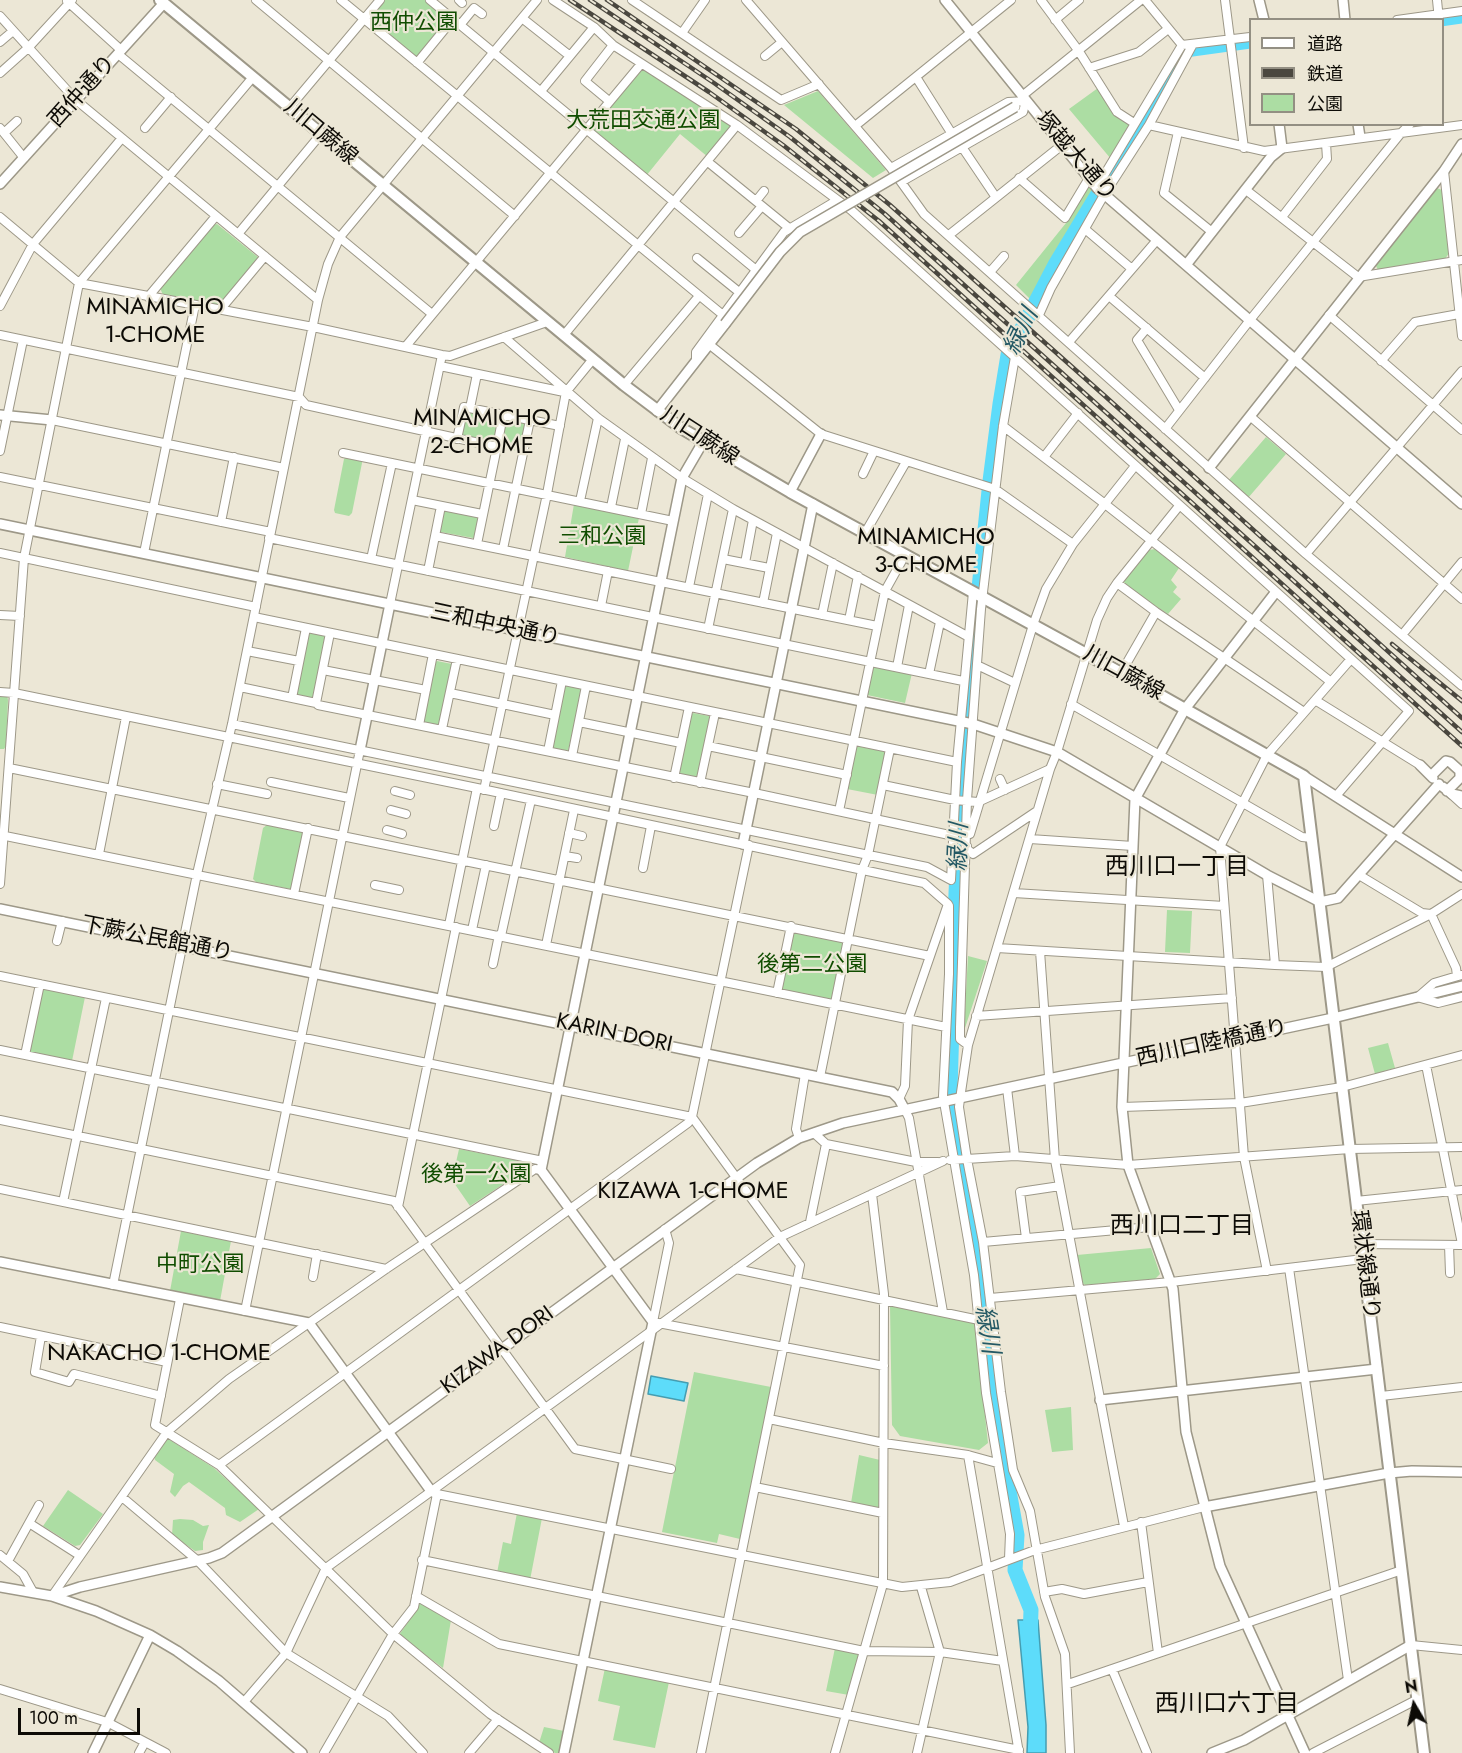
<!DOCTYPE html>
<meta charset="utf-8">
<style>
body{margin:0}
#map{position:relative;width:1462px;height:1753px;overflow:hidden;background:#ece7d6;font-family:Jost,"Noto Sans JP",sans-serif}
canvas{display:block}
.legend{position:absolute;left:1249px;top:18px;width:195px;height:108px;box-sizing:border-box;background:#ece7d6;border:2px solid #938f83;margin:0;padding:8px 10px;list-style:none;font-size:18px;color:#0d0b06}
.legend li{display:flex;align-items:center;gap:12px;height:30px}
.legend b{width:30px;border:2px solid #938f83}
.north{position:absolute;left:1384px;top:1675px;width:60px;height:60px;-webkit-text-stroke:4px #ece7d6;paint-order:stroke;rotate:351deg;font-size:16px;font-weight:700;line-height:24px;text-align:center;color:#0d0b06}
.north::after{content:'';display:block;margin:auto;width:21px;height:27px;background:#0d0b06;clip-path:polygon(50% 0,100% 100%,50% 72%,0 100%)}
.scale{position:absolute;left:18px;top:1708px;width:122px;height:27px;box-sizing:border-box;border:3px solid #0d0b06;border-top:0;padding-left:8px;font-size:18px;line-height:21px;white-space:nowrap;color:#0d0b06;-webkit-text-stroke:4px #ece7d6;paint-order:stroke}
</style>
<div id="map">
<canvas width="1462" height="1753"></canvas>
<ul class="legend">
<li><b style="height:8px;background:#fff"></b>道路</li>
<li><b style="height:8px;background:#4a473f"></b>鉄道</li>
<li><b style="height:16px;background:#acdda3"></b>公園</li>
</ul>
<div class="north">N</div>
<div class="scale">100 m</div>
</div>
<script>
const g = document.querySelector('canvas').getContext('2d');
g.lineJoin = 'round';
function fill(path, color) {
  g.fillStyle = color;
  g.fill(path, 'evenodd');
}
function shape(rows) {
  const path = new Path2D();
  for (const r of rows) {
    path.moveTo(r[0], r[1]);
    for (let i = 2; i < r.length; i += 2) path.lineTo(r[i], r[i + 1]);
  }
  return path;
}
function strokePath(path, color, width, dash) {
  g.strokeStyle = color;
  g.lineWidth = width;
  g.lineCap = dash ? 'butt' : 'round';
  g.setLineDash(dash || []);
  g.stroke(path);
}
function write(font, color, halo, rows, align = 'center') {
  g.font = font + ' Jost,"Noto Sans JP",sans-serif';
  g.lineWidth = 4.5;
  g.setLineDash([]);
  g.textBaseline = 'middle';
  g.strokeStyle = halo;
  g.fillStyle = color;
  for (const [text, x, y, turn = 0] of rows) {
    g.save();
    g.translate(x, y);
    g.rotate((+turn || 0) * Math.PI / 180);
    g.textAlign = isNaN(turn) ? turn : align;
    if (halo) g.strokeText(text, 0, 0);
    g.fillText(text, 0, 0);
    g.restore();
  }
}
const green = shape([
 [383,0,425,0,450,20,417,58,368,18],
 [642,68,733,126,708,157,680,134,646,176,589,129],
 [1098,88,1132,123,1111,159,1069,109],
 [818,91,886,170,873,178,784,105],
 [1089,185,1098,196,1055,265,1036,305,1016,285,1066,223],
 [1437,188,1442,190,1449,253,1445,259,1378,270,1375,264],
 [217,224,259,258,219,306,163,295,160,288,213,225],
 [464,407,530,420,523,452,457,439],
 [1266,437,1286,454,1248,498,1228,481],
 [347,457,362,460,362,463,352,513,349,516,335,513,334,510,344,459],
 [574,504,639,518,628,571,565,557],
 [445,509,480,517,476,537,473,538,441,532,439,529,443,510],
 [1155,549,1179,568,1171,580,1177,587,1173,592,1181,599,1168,614,1125,586,1124,581,1149,550],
 [309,632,326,636,315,697,313,698,296,695,307,634],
 [437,661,452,664,439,725,424,722,423,719,434,663],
 [874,666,912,673,905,703,867,695],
 [567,686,581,689,582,692,568,751,554,748,552,745,564,688],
 [0,695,7,695,8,700,6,746,4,749,0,749],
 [693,713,709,716,710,720,698,776,695,778,680,775,679,770,690,716],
 [856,746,887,752,878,795,847,789],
 [268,824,302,831,304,834,293,887,290,889,256,882,253,879,263,828],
 [1167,910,1192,911,1190,953,1165,952],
 [793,931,842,941,843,943,831,1000,782,990,780,988],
 [968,956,987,961,964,1031,966,992],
 [45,989,85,997,72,1061,31,1052,29,1047,41,991],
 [1388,1043,1395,1068,1375,1074,1368,1048],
 [459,1149,531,1163,531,1166,470,1206,452,1180],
 [181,1231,231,1241,220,1301,170,1291],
 [1151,1248,1160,1274,1155,1279,1085,1285,1081,1282,1077,1255],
 [890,1306,975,1323,988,1443,979,1450,900,1436,892,1425],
 [694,1372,771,1387,740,1539,719,1534,717,1543,662,1532],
 [1071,1407,1073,1450,1052,1452,1045,1410],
 [167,1438,214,1468,259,1509,240,1522,226,1515,225,1508,189,1482,183,1486,175,1497,170,1492,174,1474,155,1460,154,1456],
 [859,1455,880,1460,880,1507,878,1508,851,1503],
 [68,1490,103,1514,80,1545,75,1546,43,1526],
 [517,1513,542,1518,530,1580,497,1573,503,1542,511,1544],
 [180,1519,193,1520,203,1526,209,1525,203,1542,203,1550,195,1551,172,1535,173,1520],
 [417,1602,451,1620,443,1668,399,1635,415,1612],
 [835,1648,859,1653,849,1695,826,1691],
 [605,1668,669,1682,655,1748,613,1740,620,1706,598,1701],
 [544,1727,564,1731,559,1753,555,1753,539,1743]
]);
const water = shape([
 [651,1376,688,1383,684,1401,648,1394,651,1376],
 [1018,1620,1038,1620,1046,1725,1046,1753,1027,1753,1028,1727,1018,1620]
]);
const river = shape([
 [1433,20,1462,16],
 [1030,1639,1031,1610,1015,1570,1017,1535,1001,1446,977,1253,951,1112,950,1090,956,893,964,734,990,481,1000,404,1008,355,1055,265,1185,50,1250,41]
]);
const minor = shape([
 [256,0,515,216],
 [341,0,723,315],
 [430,0,755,269],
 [459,0,462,3],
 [553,0,594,27,613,45,737,125,851,210,1409,711,1336,796],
 [632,0,781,100,819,84],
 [746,0,891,168,924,214,1306,554,1462,686],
 [1041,0,1078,50,1117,112,1134,123],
 [1145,0,1182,45],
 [1225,0,1244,148],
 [1437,0,1439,20],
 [67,1,121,50],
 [0,16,76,100,318,300],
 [522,18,570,56],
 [1055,20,1079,0],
 [1397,20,1462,11],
 [460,25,474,8,482,14],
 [682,33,705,0],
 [0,42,13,31],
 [118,54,432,314],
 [765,56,782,42],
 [417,63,453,19],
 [1089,68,1139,52,1168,29],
 [0,73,28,48,72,0],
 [916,77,952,134],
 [541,91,594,27],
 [1022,96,1141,0],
 [609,101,585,81,613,45],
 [290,107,380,0],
 [1149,125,1264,151,1462,125],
 [855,126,1011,0],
 [0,128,24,158],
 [145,128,171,97],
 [1178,132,1164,193,1212,232],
 [4,133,17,121],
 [962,147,995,196],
 [708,162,789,228],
 [891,168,1008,102,1026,101,1023,112,901,182],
 [1444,171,1462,336],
 [1019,178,1065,218,1089,178],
 [1097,187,1182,45,1250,37],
 [1246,190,1358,277,1462,260],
 [756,201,764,191],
 [0,217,79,283,313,327,442,355,450,356,547,322],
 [1282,217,1327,159,1326,143],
 [1085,229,1132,269],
 [739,233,762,206],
 [238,234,321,134],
 [949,235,1062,145],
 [697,258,739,292],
 [990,272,1004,256],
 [1109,296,1205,378],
 [148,297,216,216],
 [0,306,33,244,122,138],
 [220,310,265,256],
 [1039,315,1051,288,1104,195,1149,125,1193,44],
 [1329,315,1462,430],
 [1147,328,1137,340,1179,410],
 [0,335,299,397,306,405,497,447,477,544],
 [564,335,737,125],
 [504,337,598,418,682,478,733,509,967,636],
 [1069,342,1157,240],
 [710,345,821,434,995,489,1073,544],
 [406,346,641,64],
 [696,359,696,352,784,232,836,201],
 [1381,361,1415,322,1459,314],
 [440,366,564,392],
 [624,385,699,296],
 [470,408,477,374],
 [1251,417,1462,599],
 [52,420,284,468],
 [1003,426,1105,504,1331,682],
 [1165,429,1250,320,1401,133,1410,124],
 [457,439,464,407,560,426],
 [497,447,503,415],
 [0,451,23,340],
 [343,453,673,521],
 [1044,457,1078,413],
 [863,474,874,451],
 [0,477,271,532],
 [412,500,482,514],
 [580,501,598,418],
 [611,507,625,439],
 [641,514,652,458],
 [221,522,234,457],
 [865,533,906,462],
 [435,536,877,626],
 [269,538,963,681],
 [503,549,530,420],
 [0,553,256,607],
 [144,553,195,305],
 [1306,554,1462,371],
 [371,559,392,463],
 [723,559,769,568],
 [745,563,753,520],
 [428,571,441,506],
 [1117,583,1156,612,1304,712],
 [689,587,708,494],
 [763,603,777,533],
 [390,604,442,355],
 [601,606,608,571],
 [0,615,20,616],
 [822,615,833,563],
 [254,617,957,762],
 [849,620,858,576],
 [708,629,733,509],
 [1402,635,1462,562],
 [247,651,299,661],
 [977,665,1015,683],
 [897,667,909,605],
 [323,670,426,690],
 [1121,673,1156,612],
 [929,674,940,622],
 [240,687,316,703,318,705,754,793,954,836],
 [0,692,14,693,477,788,924,883,948,904,908,1020,905,1086,899,1099],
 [450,693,555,715],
 [292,698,306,628],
 [1315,700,1420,765],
 [316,703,330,633],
 [1071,704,1302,837,1312,838],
 [579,722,681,743],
 [232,724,927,867,951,880,957,762,973,592],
 [419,725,433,654],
 [442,729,457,659],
 [708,746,847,775],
 [548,751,562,681],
 [572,756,586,686],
 [9,768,930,956],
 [674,778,689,707],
 [1000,779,1005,790],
 [271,782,349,798],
 [700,783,715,713],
 [217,784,267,794],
 [883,785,955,800,978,802,1050,769],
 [484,790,547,494,566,392,593,359],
 [395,791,410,795],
 [1451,794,1462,804],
 [391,810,406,814],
 [839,811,885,591,905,555],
 [494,826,501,793],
 [387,830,402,834],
 [569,833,582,836],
 [970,834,1033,625,1046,589,1073,544,1135,466],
 [0,835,946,1027],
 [1030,839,1133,846],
 [967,846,966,848,973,854,1037,811],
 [99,854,126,717],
 [565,856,577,858],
 [643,868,651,826],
 [1267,875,1275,965],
 [1359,875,1422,913,1431,914,1456,968,1457,976],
 [0,884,24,558,79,283,253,77],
 [375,885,399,890],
 [1014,893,1224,906],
 [294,894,308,828],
 [949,906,949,974,943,1096,974,1275,986,1393,1010,1534,1009,1559],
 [449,925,477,788],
 [472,930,486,865],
 [501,936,531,800],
 [57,941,62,921],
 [546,945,574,810],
 [997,948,1275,965,1326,967,1431,914,1462,894],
 [1040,951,1055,1160,1124,1526],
 [493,964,499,935],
 [0,976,692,1117,800,1265,701,1753],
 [777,993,791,926],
 [1419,996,1434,983,1461,975],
 [1417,997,1438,1003,1462,997],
 [976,1016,1232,998],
 [968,1045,960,1039,960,1027,967,800,981,609,1003,426,1015,357],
 [0,1050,543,1161],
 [25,1055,40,984],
 [1426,1065,1462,1244],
 [820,1077,862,870,868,855,890,749],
 [1007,1088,1015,1156],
 [1122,1107,1240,1103,1342,1087,1462,1055],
 [905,1110,909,1118,943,1312],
 [0,1120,394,1201,575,1449,671,1469],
 [814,1133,826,1144,916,1162,938,1162],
 [799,1138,796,1129,805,1074],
 [950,1160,1015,1156,1128,1165,1350,1149,1462,1147],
 [0,1189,386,1269],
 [1356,1201,1462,1190],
 [63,1202,106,998],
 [398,1207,456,927],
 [810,1222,826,1144],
 [665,1229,669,1243,653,1322,884,1366],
 [1026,1238,1020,1192,1060,1186],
 [983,1242,1150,1227],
 [1361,1244,1462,1245],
 [1449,1245,1450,1273],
 [1289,1268,1348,1680],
 [736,1269,979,1320],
 [1267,1271,1244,1157,1220,847,1267,755,1351,659],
 [313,1277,317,1254],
 [113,1285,197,874,232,724,318,300,328,264,340,237,537,0],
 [990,1298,1171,1282,1363,1259],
 [180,1299,155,1425,219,1465,393,1634,490,1714,549,1753],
 [245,1311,360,750],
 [0,1327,167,1362],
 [41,1336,35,1372,69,1382,74,1374,161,1396],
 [1381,1396,1462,1387],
 [769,1419,884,1443,968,1455,997,1463],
 [968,1455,1019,1753],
 [219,1465,688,1123,692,1117,749,845],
 [755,1487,883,1513],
 [122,1497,198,1561,286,1653,388,1716,423,1753],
 [1141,1522,1158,1653],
 [29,1523,79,1555],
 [0,1555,23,1574,33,1592],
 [422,1560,864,1651,940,1652,1003,1661],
 [8,1561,39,1505],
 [1044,1592,1062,1589,1084,1594,1148,1582],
 [52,1596,167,1432,229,1379,386,1269,535,1169,541,1170],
 [416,1596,499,1644,1019,1750],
 [1411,1645,1462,1650],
 [1112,1669,1147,1753],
 [1068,1684,1402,1570],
 [0,1689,107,1722,166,1753],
 [244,1702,286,1653,326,1568,780,1237,943,1161],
 [139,1753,145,1742],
 [324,1753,393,1634,414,1607,437,1494,902,1587,950,1582,1035,1550,1204,1507],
 [469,1753,498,1719],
 [835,1753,883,1584,884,1294,872,1194],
 [917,1753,940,1652,921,1587],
 [1070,1753,1065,1654,1045,1597,1030,1511,1013,1470,1001,1392,983,1242,967,1159,959,1107,960,1099,968,1045,1050,769,1057,752,1097,620,1107,598,1117,583,1179,506],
 [1313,1753,1418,1699]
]);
const tertiary = shape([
 [945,0,1097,188,1462,504],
 [1259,0,1264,20],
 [1343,0,1345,20],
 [1358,124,1360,137],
 [0,184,164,3],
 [1186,265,1271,157,1282,148,1279,124],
 [657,411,725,324],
 [0,415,52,420],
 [1209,468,1444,171,1462,144],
 [790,492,821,434],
 [0,524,973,724,1057,752,1267,875,1320,902,1338,898,1439,784],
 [1275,593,1185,709,1135,799,1122,1107,1128,1165,1173,1289,1186,1432,1220,1566,1305,1753],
 [360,750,390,604],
 [1420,765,1433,778],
 [1304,776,1462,877],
 [1431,776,1446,761,1450,762,1460,771,1460,778,1447,791],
 [1443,787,1452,794,1462,796],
 [743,844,813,504],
 [0,909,892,1092,899,1099,905,1110],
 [0,1262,309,1323,431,1491,437,1494],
 [1100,1400,1377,1369],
 [1204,1507,1389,1473,1412,1471,1462,1472],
 [0,1587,52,1596,96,1611,150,1635,177,1651,219,1681,302,1753],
 [52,1596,80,1587,209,1558,222,1553,757,1163,799,1138,843,1123,1333,1018,1462,986],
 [93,1753,150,1635],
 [564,1753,653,1322,541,1170,682,478,703,442],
 [1212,1753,1244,1740,1411,1645]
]);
const secondary = shape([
 [160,0,624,385,681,428,790,492,1121,673,1304,776,1424,1753]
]);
const rail = shape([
 [570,0,709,92,783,145,879,221,1462,746],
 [590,0,714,83,790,137,885,214,1462,732],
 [607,0,796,129,890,205,1106,397,1462,718],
 [1392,644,1462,701]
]);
const tertiaryBridge = shape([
 [725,324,780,252,800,232,1015,107]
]);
const parkNames = [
 ["西仲公園",414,24],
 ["大荒田交通公園",643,122],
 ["三和公園",602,538],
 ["後第二公園",812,966],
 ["後第一公園",476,1176],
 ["中町公園",200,1266]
];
const streetNames = [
 ["西仲通り",83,92,-48],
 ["川口蕨線",320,133,40],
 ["塚越大通り",1075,157,49],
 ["川口蕨線",699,437,33],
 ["三和中央通り",495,626,12],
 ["川口蕨線",1123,674,29],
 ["下蕨公民館通り",157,940,11],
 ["KARIN DORI",614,1034,12],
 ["西川口陸橋通り",1212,1044,-12],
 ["環状線通り",1364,1265,83],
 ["KIZAWA DORI",498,1351,-36]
];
const neighbourhoodNames = [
 ["MINAMICHO",155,308],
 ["1-CHOME",155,336],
 ["MINAMICHO",482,419],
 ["2-CHOME",482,447],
 ["MINAMICHO",926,538],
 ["3-CHOME",926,566],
 ["西川口一丁目",1177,868],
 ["KIZAWA 1-CHOME",693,1192],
 ["西川口二丁目",1182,1227],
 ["NAKACHO 1-CHOME",159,1354],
 ["西川口六丁目",1227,1705]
];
const waterNames = [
 ["緑川",1022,332,-64],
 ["緑川",960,847,-88],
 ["緑川",986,1330,81]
];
fill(green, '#acdda3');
fill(water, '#5ddcfa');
strokePath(water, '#459db1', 1.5);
strokePath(river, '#5ddcfa', 15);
strokePath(minor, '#9d9888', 10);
strokePath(tertiary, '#9d9888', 12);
strokePath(secondary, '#9d9888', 14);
strokePath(minor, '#fff', 8);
strokePath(tertiary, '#fff', 9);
strokePath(secondary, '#fff', 10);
strokePath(rail, '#4a473f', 4.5);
strokePath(rail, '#ece7d6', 2, [7]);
strokePath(tertiaryBridge, '#9d9888', 12, []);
strokePath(tertiaryBridge, '#fff', 9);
write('22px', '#104d00', '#ece7d6', parkNames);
write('22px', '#0d0b06', '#ece7d6', streetNames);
write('24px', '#0d0b06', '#ece7d6', neighbourhoodNames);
write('italic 24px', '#235864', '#ece7d6', waterNames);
</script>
